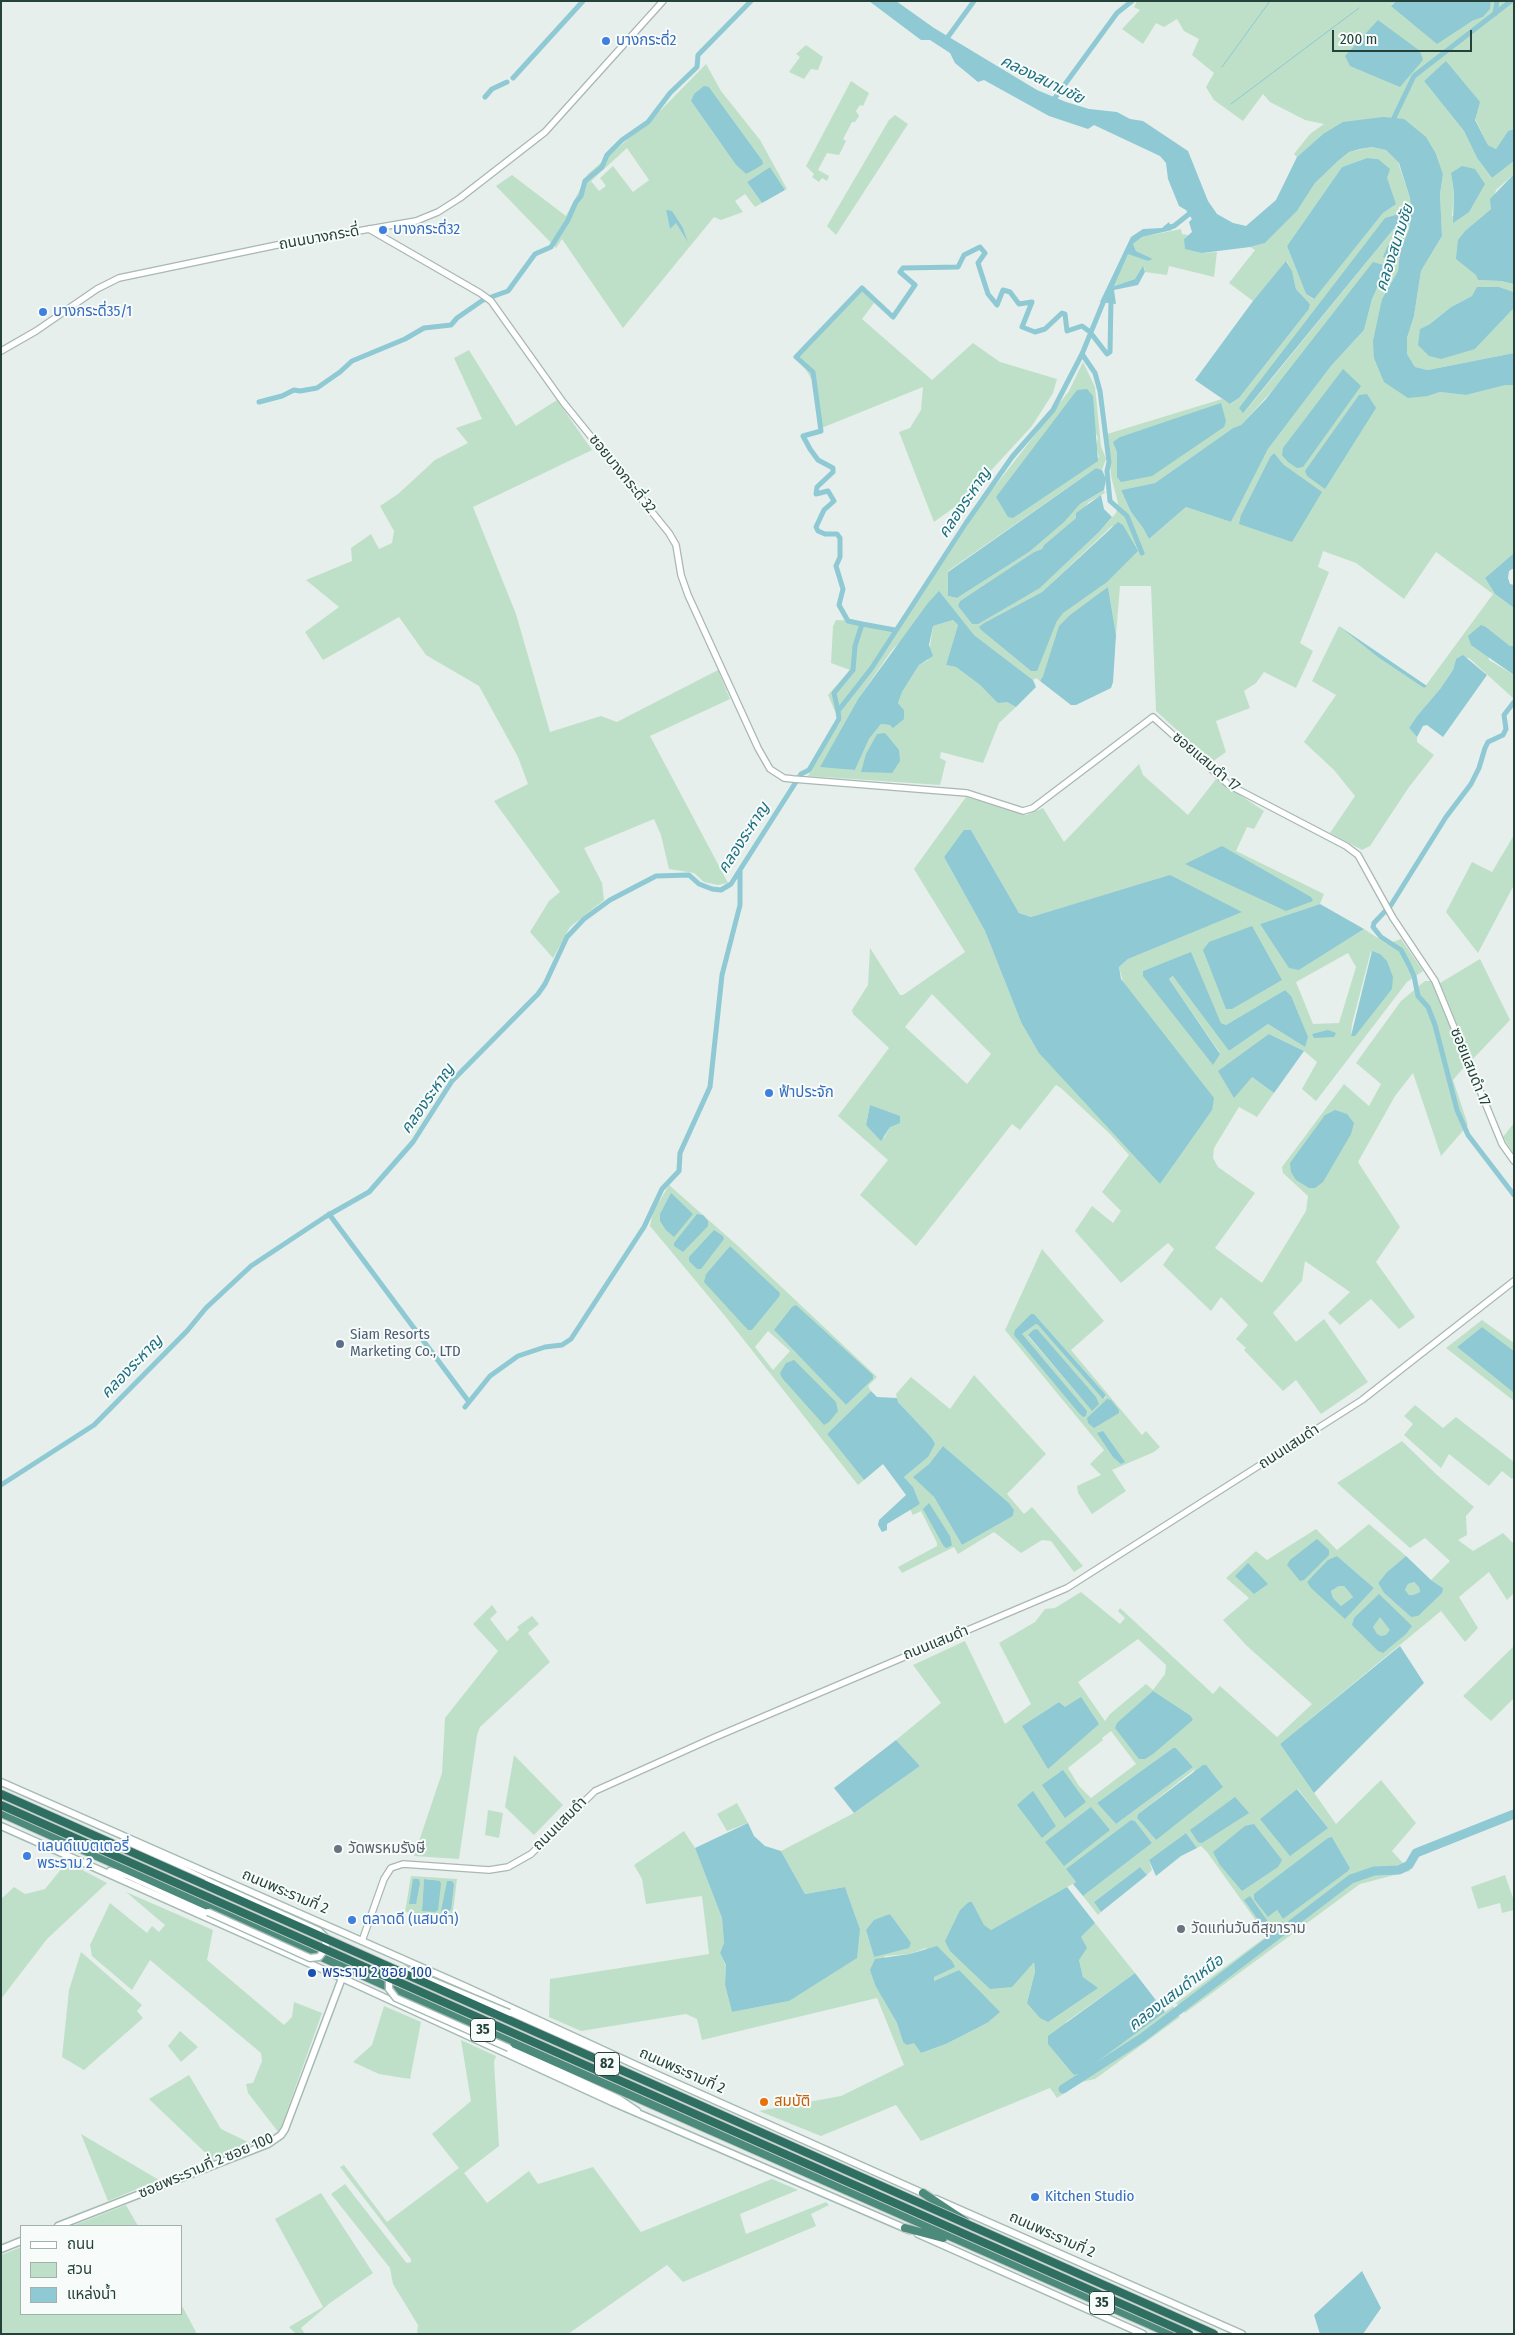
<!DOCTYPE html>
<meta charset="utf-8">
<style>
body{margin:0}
#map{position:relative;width:1515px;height:2335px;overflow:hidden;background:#e6efeb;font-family:"Fira Sans Condensed","Noto Sans Thai",sans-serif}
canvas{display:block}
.frame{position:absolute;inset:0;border:2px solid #24423a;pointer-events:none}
.legend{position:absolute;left:20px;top:2225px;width:162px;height:90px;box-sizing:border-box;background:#f7fbf9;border:1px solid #a3b1ad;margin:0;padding:6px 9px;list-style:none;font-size:15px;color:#24423a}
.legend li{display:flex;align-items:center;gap:10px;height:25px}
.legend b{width:25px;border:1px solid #a3b1ad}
.scale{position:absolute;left:1332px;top:30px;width:140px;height:22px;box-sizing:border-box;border:2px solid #24423a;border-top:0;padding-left:6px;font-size:15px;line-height:18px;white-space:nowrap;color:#24423a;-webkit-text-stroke:4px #f7fbf9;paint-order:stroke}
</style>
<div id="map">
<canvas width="1515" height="2335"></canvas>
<div class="frame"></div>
<ul class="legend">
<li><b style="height:6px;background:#fff"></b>ถนน</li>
<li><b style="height:14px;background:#bfe0c8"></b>สวน</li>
<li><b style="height:14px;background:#8ec9d4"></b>แหล่งน้ำ</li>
</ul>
<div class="scale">200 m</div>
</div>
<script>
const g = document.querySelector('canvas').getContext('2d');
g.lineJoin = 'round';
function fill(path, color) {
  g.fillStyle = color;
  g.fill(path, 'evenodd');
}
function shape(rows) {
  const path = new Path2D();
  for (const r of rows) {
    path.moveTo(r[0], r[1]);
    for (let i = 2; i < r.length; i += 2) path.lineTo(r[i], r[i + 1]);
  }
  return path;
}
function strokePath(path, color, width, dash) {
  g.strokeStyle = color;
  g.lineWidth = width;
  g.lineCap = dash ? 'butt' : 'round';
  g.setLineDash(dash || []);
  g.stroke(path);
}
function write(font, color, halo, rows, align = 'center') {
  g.font = font + ' "Fira Sans Condensed","Noto Sans Thai",sans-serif';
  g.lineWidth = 4;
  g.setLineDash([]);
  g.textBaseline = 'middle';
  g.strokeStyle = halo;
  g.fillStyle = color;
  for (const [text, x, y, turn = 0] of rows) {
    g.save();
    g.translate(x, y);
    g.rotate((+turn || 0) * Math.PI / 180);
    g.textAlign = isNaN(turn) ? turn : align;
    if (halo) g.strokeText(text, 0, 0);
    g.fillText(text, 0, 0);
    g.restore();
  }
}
const green = shape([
 [1137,1,1396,1,1391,5,1472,21,1483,17,1490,9,1491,1,1514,1,1514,129,1508,131,1496,149,1488,145,1447,62,1424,81,1464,131,1477,158,1492,178,1514,161,1514,174,1496,190,1491,209,1466,230,1478,280,1501,281,1514,284,1514,292,1499,287,1472,296,1451,307,1430,324,1420,329,1475,349,1514,308,1514,353,1428,370,1415,367,1407,354,1407,338,1414,316,1421,271,1442,236,1440,194,1443,174,1436,154,1323,134,1297,157,1294,154,1310,134,1324,124,1305,120,1270,102,1263,94,1243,121,1214,100,1206,87,1214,73,1192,55,1199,39,1184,31,1177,19,1164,27,1156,23,1143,44,1122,29,1140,10,1134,7],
 [1451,173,1469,212,1452,216,1454,192],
 [806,45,823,57,818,70,811,69,804,79,789,72,800,57,796,54],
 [706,64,721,91,760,140,787,189,785,190,770,167,747,182,762,203,755,207,745,194,735,201,743,212,721,220,714,217,623,328,562,239,556,248,496,186,512,175,566,216,588,174,661,110],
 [709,87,762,160,746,174,736,165,691,101],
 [627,148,649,180,633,192,613,166,600,178,606,186,599,191,591,181],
 [666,210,683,228,687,239,676,222,670,229],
 [851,81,869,93,863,106,860,105,856,111,859,116,855,122,852,122,843,139,846,141,839,155,827,153,818,170,829,176,827,181,822,178,819,182,812,177,814,174,806,166],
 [895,115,908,124,836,235,827,226,889,120],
 [1372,147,1386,150,1398,162,1410,198,1409,229,1400,252,1398,271,1382,299,1379,320,1428,396,1440,392,1466,395,1506,385,1514,385,1514,553,1485,578,1495,594,1514,608,1514,646,1510,646,1486,627,1489,660,1514,675,1514,699,1469,658,1456,659,1453,670,1440,689,1417,716,1409,728,1417,737,1417,742,1434,755,1409,787,1370,846,1362,850,1330,833,1355,796,1334,770,1304,742,1336,695,1312,681,1339,626,1424,688,1493,594,1436,552,1404,599,1356,563,1323,551,1318,567,1329,572,1300,643,1313,651,1296,688,1264,672,1256,683,1244,691,1250,708,1216,721,1226,752,1212,762,1156,711,1151,586,1120,586,1116,635,1108,587,1052,651,1043,676,1040,681,1036,678,1033,680,974,635,944,598,892,650,858,699,821,766,855,770,869,739,881,724,890,725,904,710,898,703,902,692,919,665,928,660,933,626,953,620,958,625,946,665,956,667,980,685,998,702,1007,702,1016,707,999,723,983,763,941,752,940,758,946,761,940,785,808,776,842,719,837,716,828,695,850,670,831,663,833,626,836,620,858,621,895,629,897,631,985,499,1069,391,1083,362,1095,387,1101,446,1106,459,1102,470,1096,468,948,571,948,596,957,598,1029,552,1080,504,1104,490,1105,493,1089,502,1076,518,1044,545,1042,549,1034,552,960,601,958,606,972,624,1040,588,1099,532,1116,513,1118,503,1111,476,1107,434,1222,399,1231,404,1239,398,1309,309,1310,304,1296,289,1292,272,1287,261,1253,301,1229,283,1255,250,1250,247,1265,243,1297,211,1315,183,1338,161,1349,152],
 [1367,158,1378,159,1395,204,1383,213,1313,299,1306,294,1287,246,1342,167],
 [1399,214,1401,220,1244,413],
 [1386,266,1372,299,1364,330,1331,366,1268,449,1231,522,1186,507,1149,539,1143,528,1131,512,1121,490,1155,483,1233,428,1241,425],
 [1077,391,1098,438,1096,446,1099,457,1093,463,1067,406],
 [1221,404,1117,477,1117,452,1120,437],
 [1274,453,1284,465,1296,534,1292,542,1241,515,1270,457],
 [1113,525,1057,621,1039,665,1031,671,981,630,984,623,1042,592],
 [1181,229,1182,234,1188,235,1184,239,1202,253,1217,252,1214,277,1169,266,1167,275,1145,272,1144,267,1135,279,1113,286,1128,253,1148,261,1153,259,1136,251,1133,244,1142,237],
 [862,286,874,303,862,319,932,380,973,343,1000,362,1057,379,1053,393,1032,426,985,477,978,490,934,522,899,432,910,428,921,410,923,387,819,429,812,380,806,370,794,357],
 [469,350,516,426,557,400,592,450,473,507,516,614,550,732,601,716,617,722,718,670,730,699,650,736,728,883,718,885,704,882,694,873,669,869,661,835,654,819,584,848,602,883,604,900,570,927,553,958,530,932,549,901,560,892,494,801,528,784,518,757,479,686,426,655,399,617,323,660,305,632,339,607,306,580,352,561,351,548,371,534,379,549,392,543,394,531,380,506,398,494,435,460,468,443,456,428,482,419,454,358],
 [1139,764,1143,775,1188,815,1216,779,1264,811,1254,829,1247,827,1236,851,1324,894,1320,904,1260,924,1299,970,1364,929,1387,944,1401,939,1423,971,1407,982,1316,1101,1302,1089,1317,1062,1304,1051,1269,1034,1252,1077,1274,1093,1257,1117,1239,1107,1214,1148,1213,1158,1218,1167,1255,1193,1215,1248,1262,1283,1306,1211,1308,1196,1283,1173,1282,1167,1344,1084,1369,1106,1381,1084,1356,1063,1401,1001,1425,981,1431,981,1466,1065,1453,1080,1468,1125,1441,1156,1413,1073,1395,1096,1358,1162,1400,1227,1376,1262,1415,1317,1399,1329,1371,1299,1340,1325,1328,1313,1350,1292,1305,1261,1302,1281,1273,1313,1296,1342,1324,1319,1368,1382,1321,1414,1296,1380,1283,1391,1244,1350,1246,1348,1236,1339,1248,1325,1221,1297,1211,1311,1163,1265,1174,1249,1168,1243,1121,1283,1075,1231,1092,1206,1113,1223,1121,1211,1102,1192,1129,1155,1111,1135,1062,1089,1056,1085,1020,1130,1012,1124,916,1246,860,1195,888,1160,838,1116,889,1048,853,1014,852,1010,868,985,870,948,900,995,903,995,965,952,914,869,966,797,1026,815,1043,808,1064,842],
 [965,830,971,830,1019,913,1031,917,1170,876,1241,912,1128,959,1119,967,1173,1165,1160,1184,1021,1022,985,931,944,857],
 [1371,951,1392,989,1351,1035,1352,1024],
 [1191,953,1221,1023,1226,1025,1285,990,1305,1047,1268,1024,1229,1051,1174,976,1169,979,1220,1053,1213,1064,1143,971],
 [1348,953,1356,967,1339,1023,1313,1024,1296,982],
 [932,994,991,1054,967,1084,905,1027],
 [870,1105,882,1110,890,1127,884,1138,866,1125],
 [1514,835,1514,885,1478,953,1446,912,1472,862,1492,872],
 [1480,959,1510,1020,1472,1060,1440,983],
 [1514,1123,1514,1154,1503,1137],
 [669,1185,738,1246,877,1377,868,1386,871,1391,827,1434,864,1480,858,1485,725,1316,650,1226,653,1212],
 [730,1246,779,1297,752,1330,748,1330,706,1274],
 [774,1330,873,1379,846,1405],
 [768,1331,790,1351,773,1370,755,1347],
 [1042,1249,1104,1321,1071,1350,1142,1435,1146,1431,1160,1447,1154,1452,1112,1470,1126,1491,1092,1514,1078,1493,1077,1486,1101,1475,1090,1464,1104,1450,1005,1330],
 [1031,1314,1034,1314,1106,1395,1105,1398,1103,1398,1038,1325,1036,1324,1022,1334],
 [1033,1330,1092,1411,1028,1336],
 [1482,1320,1514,1343,1514,1351,1482,1327,1457,1347,1514,1393,1514,1401,1446,1348],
 [974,1375,1046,1454,1007,1494,1024,1514,1032,1507,1083,1566,1074,1572,1051,1541,1042,1540,1021,1553,994,1532,958,1554,954,1547,902,1573,898,1567,937,1546,937,1543,921,1511,913,1515,910,1509,920,1504,913,1487,904,1477,928,1457,931,1437,898,1402,896,1394,911,1377,950,1409],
 [943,1446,1009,1503,1014,1510,1013,1516,962,1545,934,1497,914,1477,929,1464],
 [1415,1405,1443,1428,1456,1417,1514,1462,1514,1477,1512,1479,1502,1471,1489,1486,1449,1454,1441,1468,1404,1435,1413,1424,1404,1416],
 [1402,1441,1437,1475,1474,1507,1466,1516,1467,1535,1458,1540,1473,1551,1503,1533,1514,1544,1514,1593,1507,1600,1489,1572,1459,1597,1478,1628,1465,1642,1441,1611,1280,1744,1336,1824,1381,1780,1416,1823,1392,1851,1410,1871,1360,1884,1185,2013,1176,2003,1267,1936,1207,1852,1201,1846,1197,1848,1186,1833,1149,1860,1152,1870,1147,1875,1140,1867,1094,1902,1101,1912,1098,1915,1083,1896,1152,1843,1135,1821,1131,1820,1067,1870,1076,1882,991,1930,984,1926,972,1902,960,1910,1034,1962,1035,1972,1027,2003,1097,1988,1083,1977,1079,1960,1081,1937,1095,1923,1135,1973,1066,2022,1074,2075,1082,2073,1173,2006,1180,2017,1095,2079,1081,2082,1057,2098,1050,2088,921,2141,896,2105,821,2136,759,2111,841,2096,904,2065,877,1998,702,2040,697,2019,686,2014,581,2031,549,2017,550,1979,709,1954,702,1896,646,1904,642,1879,634,1865,684,1831,695,1848,722,1918,724,1943,720,1953,726,1966,725,1985,732,2012,789,2001,860,1929,845,1887,805,1894,781,1851,854,1813,920,1766,896,1740,941,1703,913,1665,965,1641,1005,1724,1031,1704,999,1643,1035,1622,1045,1609,1055,1608,1081,1592,1120,1624,1125,1618,1118,1611,1120,1608,1213,1694,1220,1686,1277,1737,1312,1704,1247,1646,1223,1620,1249,1598,1226,1578,1256,1551,1267,1560,1316,1529,1337,1550,1369,1524,1406,1556,1387,1572,1378,1583,1384,1593,1411,1617,1443,1588,1431,1580,1450,1561,1425,1538,1410,1548,1337,1483],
 [1337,1556,1374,1588,1345,1618,1307,1582],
 [1138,1639,1166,1665,1165,1674,1153,1690,1146,1684,1110,1714,1105,1721,1078,1682],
 [1059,1702,1065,1707,1022,1726],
 [1191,1716,1193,1720,1145,1759],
 [1111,1731,1136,1764,1091,1798,1079,1786,1068,1768,1103,1740,1102,1738],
 [1173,1748,1176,1748,1193,1767,1116,1824,1097,1803],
 [1195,1769,1156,1840,1137,1818,1138,1814],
 [1297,1789,1298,1789,1328,1828,1260,1819],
 [1332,1837,1350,1868,1283,1919,1277,1910,1268,1917],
 [890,1914,911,1944,874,1957,866,1930],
 [926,1948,934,1981,959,1970,987,2023,946,2044,921,2053,914,2042,903,2042,897,2023,876,1987,885,1956,910,1954],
 [1414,1582,1419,1587,1420,1592,1413,1595,1409,1595,1405,1591,1408,1584],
 [1339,1586,1344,1586,1353,1597,1341,1606,1333,1598,1331,1591],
 [492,1605,497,1612,490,1619,507,1641,519,1630,517,1627,532,1616,539,1624,528,1633,550,1662,480,1727,477,1735,459,1859,414,1856,442,1773,445,1718,498,1651,473,1624],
 [1514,1646,1514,1698,1491,1721,1463,1696],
 [514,1755,563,1805,534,1835,505,1807],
 [737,1803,748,1823,727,1831,717,1814],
 [488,1810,503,1813,499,1838,485,1835],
 [67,1862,107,1883,47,1939,1,1999,1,1899,14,1887,25,1894,45,1889],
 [1505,1875,1514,1901,1514,1910,1502,1913,1500,1903,1478,1909,1471,1887],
 [411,1876,457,1879,452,1919,405,1912],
 [424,1879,432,1880,422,1911],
 [126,1892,213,1930,207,1960,284,2025,292,2017,294,2002,322,2013,279,2133,248,2093,246,2084,253,2083,262,2061,261,2053,150,1960,132,1990,92,1956,90,1945,110,1903,147,1933,152,1926,159,1932,165,1925],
 [81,1952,142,2005,137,2011,143,2018,84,2070,62,2057,69,1990],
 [384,2006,421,2022,410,2079,379,2074,353,2062,372,2045],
 [180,2031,198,2047,181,2062,168,2046],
 [461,2040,496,2056,494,2062,499,2146,464,2173,487,2203,529,2171,538,2184,593,2167,641,2232,772,2179,798,2190,740,2214,746,2234,826,2202,829,2205,811,2214,816,2226,683,2282,667,2265,568,2334,417,2334,418,2325,393,2284,390,2268,331,2194,345,2184,405,2261,407,2263,411,2262,411,2259,340,2167,344,2165,387,2222,459,2168,432,2134,471,2101],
 [189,2075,221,2129,252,2144,213,2160,149,2099],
 [81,2134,159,2180,108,2201],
 [321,2193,373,2273,330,2303,301,2328,305,2334,296,2334,289,2327,323,2307,275,2219],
 [126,2205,138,2226,72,2226],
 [21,2247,21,2314,181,2314,181,2304,197,2334,1,2334,1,2255]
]);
const water = shape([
 [869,1,896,1,934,28,1037,90,1066,102,1089,109,1117,112,1130,119,1143,121,1188,151,1208,201,1217,214,1233,223,1246,226,1276,200,1297,157,1323,134,1343,122,1383,117,1404,119,1426,137,1436,154,1443,174,1440,194,1442,236,1421,271,1414,316,1407,338,1407,354,1415,367,1428,370,1514,353,1514,385,1506,385,1466,395,1440,392,1428,396,1408,398,1384,382,1374,358,1373,341,1382,299,1398,271,1400,252,1409,229,1411,212,1410,198,1399,163,1386,150,1372,147,1360,149,1349,152,1338,161,1315,183,1297,211,1265,243,1250,247,1202,253,1185,249,1184,239,1192,232,1189,222,1192,219,1186,210,1179,206,1168,179,1166,163,1160,156,1094,125,1088,129,1049,116,984,80,978,82,955,63,950,53,930,40,921,40],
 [1396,1,1491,1,1490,9,1483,17,1472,21,1437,44,1391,6],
 [1378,20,1420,51,1423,60,1400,87,1350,66,1345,56],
 [1446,61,1480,102,1475,120,1488,145,1496,149,1508,131,1514,129,1514,161,1492,178,1477,158,1464,131,1424,81],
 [704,86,709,87,762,160,763,164,757,168,746,174,736,165,691,101,694,94],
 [1367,158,1378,159,1390,169,1387,178,1396,204,1383,213,1314,299,1306,294,1287,246,1342,167],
 [1462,166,1475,169,1485,184,1469,212,1453,223,1454,192,1451,173],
 [770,167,785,190,762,203,747,182],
 [1514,174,1514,284,1501,281,1478,280,1476,275,1456,259,1458,240,1466,230,1491,209,1490,199],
 [666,210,672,211,683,228,688,242,676,223,670,229],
 [1399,214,1401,220,1243,413,1239,408,1385,218],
 [1169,222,1172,230,1142,237,1133,244,1136,251,1153,259,1148,261,1128,254,1114,286,1135,279,1143,266,1145,272,1138,285,1114,290,1116,304,1100,302,1131,237,1143,229,1162,228],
 [1396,241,1390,259,1383,257,1388,245],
 [1286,261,1292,271,1296,289,1310,304,1309,309,1239,398,1230,404,1195,380,1253,301],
 [1373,262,1387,266,1372,299,1364,330,1331,366,1268,449,1231,522,1186,507,1149,539,1143,528,1131,512,1121,490,1155,483,1233,428,1241,425,1266,399],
 [1477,287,1499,287,1514,292,1514,308,1475,349,1441,359,1429,356,1418,345,1420,329,1430,324,1451,307,1472,296],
 [1343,369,1361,386,1303,467,1297,468,1288,462,1282,455,1283,448],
 [1087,389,1093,396,1098,461,1013,518,1008,517,996,497,1077,390],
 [1367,394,1376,408,1325,489,1307,476,1305,471,1359,395],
 [1221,403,1226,421,1224,427,1152,476,1121,482,1117,477,1117,452,1113,442,1120,437],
 [1274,453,1284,465,1322,492,1292,542,1239,524,1241,515,1270,457],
 [1096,468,1102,470,1106,479,1104,490,1080,504,1064,522,1029,552,957,598,948,596,948,572],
 [1101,495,1104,509,1112,517,1099,532,1040,588,978,624,972,624,958,606,960,601,1034,552,1042,549,1044,545,1076,518,1076,513],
 [1118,522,1123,525,1138,551,1107,582,1063,613,1057,621,1037,671,1031,671,981,630,979,627,984,623,1042,592],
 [1514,553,1514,568,1509,571,1508,578,1510,584,1514,585,1514,608,1495,594,1485,578],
 [1108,587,1116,635,1113,682,1111,688,1076,705,1071,705,1040,681,1043,676,1059,626,1070,615],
 [939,591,974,635,1033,680,1036,687,1016,707,1007,702,998,703,980,685,956,667,946,665,958,625,953,620,933,626,929,645,933,656,919,665,902,692,898,703,904,710,904,719,893,728,890,725,881,724,869,739,855,770,820,767,858,699,928,603],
 [1481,625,1486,627,1510,646,1514,646,1514,675,1471,645,1468,636],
 [1339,626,1427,686,1424,688,1378,657],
 [1463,655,1487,675,1443,737,1427,725,1423,726,1417,737,1409,728,1417,716,1440,689,1453,670,1456,659],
 [885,733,899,750,900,761,892,773,861,772,866,754,877,734],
 [964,830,971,830,1019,913,1031,917,1170,875,1242,912,1128,959,1119,967,1121,979,1214,1098,1212,1110,1160,1184,1039,1053,1021,1022,985,931,944,857],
 [1222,846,1311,897,1313,901,1286,911,1185,864],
 [1320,904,1364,929,1299,970,1289,968,1260,924],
 [1252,926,1282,980,1232,1009,1226,1009,1203,950,1209,942],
 [1372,951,1380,954,1387,961,1393,977,1392,989,1355,1036,1351,1036],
 [1191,952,1221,1023,1226,1025,1285,990,1291,996,1308,1037,1305,1047,1268,1024,1229,1051,1173,976,1169,979,1220,1054,1213,1065,1143,976,1143,971],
 [1328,1030,1336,1033,1334,1037,1314,1038,1312,1034],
 [1269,1034,1304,1051,1274,1093,1252,1077,1234,1098,1218,1071],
 [870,1105,900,1116,900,1123,890,1127,881,1141,866,1125],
 [1335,1110,1347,1114,1354,1123,1351,1134,1323,1182,1315,1188,1309,1188,1296,1180,1291,1172,1290,1163,1325,1115],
 [671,1193,693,1214,674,1237,666,1230,660,1221,660,1214],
 [697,1214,703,1215,708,1221,708,1226,683,1252,674,1246,674,1243],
 [714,1230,723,1236,724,1239,701,1269,697,1269,689,1261,689,1257],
 [730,1246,780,1293,779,1297,752,1330,748,1330,704,1282,706,1274],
 [796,1305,873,1375,873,1379,846,1405,774,1330,792,1307],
 [1031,1314,1034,1314,1106,1395,1103,1399,1038,1325,1036,1324,1022,1334,1087,1411,1086,1416,1083,1417,1078,1412,1014,1335,1015,1330],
 [1482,1327,1514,1351,1514,1393,1457,1347],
 [1037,1329,1096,1397,1099,1404,1092,1411,1028,1335,1033,1330],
 [794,1360,836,1402,838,1411,829,1422,824,1425,782,1378,780,1373,786,1363],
 [871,1391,877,1397,897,1398,898,1402,931,1437,935,1444,928,1457,904,1477,913,1487,920,1504,887,1524,887,1530,882,1532,878,1525,879,1520,906,1495,883,1464,864,1480,827,1434],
 [1107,1399,1111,1400,1119,1410,1119,1413,1094,1428,1088,1423,1087,1418],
 [1103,1431,1125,1462,1121,1464,1113,1457,1097,1433],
 [943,1446,1009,1503,1014,1510,1013,1516,962,1545,934,1497,913,1477,929,1464],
 [929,1503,950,1536,952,1545,949,1547,946,1548,943,1545,923,1509],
 [1317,1539,1329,1550,1329,1555,1304,1580,1300,1581,1287,1565,1290,1560],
 [1337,1556,1374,1588,1345,1619,1311,1588,1307,1582,1328,1560],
 [1339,1586,1344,1586,1353,1597,1341,1606,1333,1598,1331,1591],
 [1406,1556,1431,1580,1443,1588,1442,1593,1418,1616,1411,1617,1384,1593,1378,1583,1387,1572],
 [1414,1582,1419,1587,1420,1592,1413,1595,1409,1595,1405,1590,1408,1584],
 [1248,1563,1268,1584,1254,1594,1235,1576],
 [1379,1594,1412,1626,1406,1634,1383,1653,1378,1651,1352,1625,1354,1618],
 [1380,1617,1390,1630,1386,1635,1381,1636,1377,1634,1373,1627],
 [1400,1646,1424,1683,1314,1793,1280,1744],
 [1153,1691,1191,1716,1193,1720,1153,1754,1145,1759,1139,1759,1115,1728,1117,1723],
 [1081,1697,1099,1724,1048,1769,1022,1726,1059,1702,1065,1707],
 [896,1740,920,1766,854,1813,834,1788],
 [1173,1748,1176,1748,1193,1767,1116,1824,1097,1803],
 [1203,1765,1206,1765,1223,1787,1156,1840,1137,1818,1138,1814],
 [1063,1770,1086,1802,1065,1818,1042,1785],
 [1297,1789,1328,1828,1290,1856,1260,1819],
 [1033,1791,1056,1826,1042,1838,1017,1805],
 [1235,1797,1249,1813,1202,1843,1198,1842,1190,1830],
 [1091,1807,1110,1830,1064,1866,1045,1842],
 [1131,1820,1135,1821,1152,1843,1083,1896,1073,1884,1076,1882,1066,1869],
 [748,1823,754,1836,765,1846,781,1851,805,1894,845,1887,860,1929,857,1958,789,2001,732,2012,725,1985,726,1965,720,1953,724,1943,722,1918,695,1848],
 [1254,1824,1282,1860,1278,1867,1242,1891,1220,1865,1213,1852,1245,1826],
 [1186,1833,1197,1848,1181,1856,1156,1876,1149,1860],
 [1332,1837,1350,1868,1348,1871,1283,1919,1277,1910,1268,1917,1254,1899,1254,1894,1328,1838],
 [1140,1867,1147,1875,1101,1912,1094,1902],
 [413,1879,419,1879,420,1883,416,1904,409,1904],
 [424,1879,440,1881,441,1884,438,1910,435,1912,422,1911],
 [447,1881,452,1881,454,1884,451,1910,444,1913,441,1911],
 [1067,1887,1095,1923,1081,1937,1087,1948,1079,1960,1083,1977,1098,1988,1048,2022,1040,2018,1027,2003,1035,1972,1034,1962,1012,1987,990,1989,950,1951,945,1941,960,1910,969,1902,972,1902,984,1925,991,1930],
 [1250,1896,1271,1926,1269,1930,1266,1931,1244,1900],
 [890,1914,911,1943,909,1948,874,1957,866,1930,874,1920],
 [937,1946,952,1961,955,1967,934,1977,934,1981,959,1970,1000,2012,987,2023,946,2044,921,2053,914,2043,907,2045,903,2042,897,2023,876,1987,870,1970,875,1959,910,1954],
 [1135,1973,1165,2012,1082,2073,1074,2075,1048,2044,1048,2036],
 [1362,2271,1381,2308,1363,2334,1320,2334,1314,2315]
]);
const stream = shape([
 [1222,67,1270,1],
 [1231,104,1359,8]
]);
const canal = shape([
 [1495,14,1497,1],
 [945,41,974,1],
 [513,78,583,1],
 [485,97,492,89,507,82],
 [1052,102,1117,13,1132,1],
 [1391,124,1414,76,1511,1],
 [1166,228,1174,226,1194,210],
 [1082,354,1095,373,1100,391,1109,462,1107,471,1110,501,1127,516,1142,553],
 [259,402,282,396,294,390,300,391,317,388,340,372,352,361,405,339,424,328,451,325,457,318,483,300,508,291,535,254,551,247,568,220,576,202,581,196,585,181,602,167,607,155,622,140,648,122,670,93,697,67,698,55,751,1],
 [862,624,895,630],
 [1514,702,1504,715,1506,729,1503,735,1488,742,1485,748,1479,768,1471,784,1446,817,1391,905,1374,923,1373,927,1381,937,1401,950,1409,965,1414,976,1418,996,1428,1007,1435,1025,1457,1110,1468,1135,1514,1195],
 [838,711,834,693,853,670,855,646,862,624,848,621,839,605,843,589,836,566,840,557,840,538,837,534,825,534,818,531,816,527,824,510,834,501,828,491,816,494,817,487,833,472,833,468,818,460,810,449,803,436,821,431,813,372,796,357,862,288,893,317,915,285,900,272,903,268,958,267,964,255,980,247,985,253,978,263,988,294,997,305,1003,290,1010,292,1019,304,1032,302,1022,327,1035,332,1045,329,1062,313,1065,314,1067,331,1082,326,1090,332,1107,354,1110,352,1111,298],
 [329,1214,469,1402],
 [465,1407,490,1376,518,1356,545,1347,562,1345,571,1339,644,1227,662,1189,679,1171,680,1153,710,1087,722,975,740,905,740,870],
 [1,1485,94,1425,187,1331,206,1308,251,1266,325,1217,369,1192,413,1142,452,1081,538,994,545,984,567,937,584,919,610,900,656,876,689,875,699,884,712,889,721,890,731,884,801,774,809,770,839,719,838,711,871,669,966,523,1012,457,1053,410,1082,354,1105,298]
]);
const river = shape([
 [1063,2089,1142,2038,1351,1879,1374,1871,1399,1870,1409,1865,1416,1853,1514,1814]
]);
const tertiary = shape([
 [369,229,480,293,491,301,563,402,669,533,676,545,681,575,688,595,758,748,770,769,784,778,793,779,967,793,1023,811,1033,808,1153,717,1229,785,1346,846,1358,855,1393,918,1435,981,1502,1144,1514,1161],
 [1,351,36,331,97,289,119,278,277,245,416,221,438,212,460,198,545,132,663,1],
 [362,1941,384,1879,391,1868,403,1864,489,1870,508,1867,531,1854,595,1791,713,1738,1067,1588,1362,1400,1514,1281]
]);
const secondary = shape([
 [1,1782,464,1986,640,2067,927,2195],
 [1,1826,342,1978,612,2102,909,2230],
 [132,1844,208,1881],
 [110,1871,127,1875,208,1912],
 [509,2013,602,2054],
 [509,2048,619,2099,637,2111],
 [936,2199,1242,2334],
 [58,2226,268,2144,281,2135,285,2129,342,1978],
 [918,2234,1143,2334],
 [1,2249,21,2241]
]);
const trunk = shape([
 [1,1813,513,2043,1171,2334],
 [923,2193,965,2221],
 [905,2228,943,2238]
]);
const secondaryBridge = shape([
 [208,1881,319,1931,325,1937,326,1948,319,1957,310,1958,208,1912],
 [509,2048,396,1998,389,1989,389,1980,394,1973,406,1970,509,2013]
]);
const motorwayBridge = shape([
 [1,1794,1214,2334],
 [1,1805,1189,2334]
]);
const markers = [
 [606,41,5,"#3f7fe0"],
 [383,230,5,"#3f7fe0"],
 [43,312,5,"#3f7fe0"],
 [769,1093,5,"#3f7fe0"],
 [340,1344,5,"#5c6f8a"],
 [338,1849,5,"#6b7280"],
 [27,1856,5,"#3f7fe0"],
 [352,1920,5,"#3f7fe0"],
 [1181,1929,5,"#6b7280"],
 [312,1973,5,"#1a4fb4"],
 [764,2102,5,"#e8710a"],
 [1035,2197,5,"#3f7fe0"]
];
const shields = [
 [483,2030,25],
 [607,2064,25],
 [1102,2303,25]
];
const shieldNames = [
 ["35",483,2030],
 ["82",607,2064],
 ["35",1102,2303]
];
const shopNames = [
 ["บางกระดี่2",616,41],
 ["บางกระดี่32",393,230],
 ["บางกระดี่35/1",53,312],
 ["ฟ้าประจัก",779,1093],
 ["แลนด์แบตเตอรี่",37,1847],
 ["พระราม 2",37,1864],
 ["ตลาดดี (แสมดำ)",362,1920],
 ["Kitchen Studio",1045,2197]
];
const streetNames = [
 ["ถนนบางกระดี่",319,238,-10],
 ["ซอยบางกระดี่ 32",622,474,51],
 ["ซอยแสมดำ 17",1206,762,40],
 ["ซอยแสมดำ 17",1470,1067,68],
 ["ถนนแสมดำ",1289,1447,-33],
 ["ถนนแสมดำ",936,1643,-22],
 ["ถนนแสมดำ",560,1824,-45],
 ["ถนนพระรามที่ 2",285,1892,23],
 ["ถนนพระรามที่ 2",682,2071,24],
 ["ซอยพระรามที่ 2 ซอย 100",206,2166,-23],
 ["ถนนพระรามที่ 2",1052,2235,24]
];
const serviceNames = [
 ["Siam Resorts",350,1335],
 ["Marketing Co., LTD",350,1352]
];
const worshipNames = [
 ["วัดพรหมรังษี",348,1849],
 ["วัดแท่นวันดีสุขาราม",1191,1929]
];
const transitNames = [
 ["พระราม 2 ซอย 100",322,1973]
];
const foodNames = [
 ["สมบัติ",774,2102]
];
const waterNames = [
 ["คลองสนามชัย",1042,80,26],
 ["คลองสนามชัย",1395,248,-72],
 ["คลองระหาญ",965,503,-56],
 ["คลองระหาญ",744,838,-57],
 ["คลองระหาญ",428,1099,-55],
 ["คลองระหาญ",132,1367,-46],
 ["คลองแสมดำเหนือ",1176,1993,-37]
];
fill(green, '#bfe0c8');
fill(water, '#8ec9d4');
strokePath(stream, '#8ec9d4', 1);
strokePath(canal, '#8ec9d4', 5);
strokePath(river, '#8ec9d4', 9);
strokePath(tertiary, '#a8b8b2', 8);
strokePath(secondary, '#a4bbb3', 9);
strokePath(trunk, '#c2cac8', 10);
strokePath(tertiary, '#fff', 5.5);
strokePath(secondary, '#fff', 6);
strokePath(trunk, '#4c8a7c', 8);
strokePath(secondaryBridge, '#a4bbb3', 9, []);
strokePath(motorwayBridge, '#c2cac8', 10, []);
strokePath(secondaryBridge, '#fff', 6);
strokePath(motorwayBridge, '#2f6f62', 8);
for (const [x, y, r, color] of markers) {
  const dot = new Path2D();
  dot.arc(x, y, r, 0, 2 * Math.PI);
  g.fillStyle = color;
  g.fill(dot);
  strokePath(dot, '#f7fbf9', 2);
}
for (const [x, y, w] of shields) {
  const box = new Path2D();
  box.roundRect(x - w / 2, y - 11.5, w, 23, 4);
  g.fillStyle = '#f7fbf9';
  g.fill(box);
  strokePath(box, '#24423a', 1);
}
write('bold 14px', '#24423a', null, shieldNames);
write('15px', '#366cbe', '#f7fbf9', shopNames, 'left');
write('15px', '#24423a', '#f7fbf9', streetNames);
write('15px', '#4e5e75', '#f7fbf9', serviceNames, 'left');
write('15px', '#5b616d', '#f7fbf9', worshipNames, 'left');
write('15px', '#164399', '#f7fbf9', transitNames, 'left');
write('15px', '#c56008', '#f7fbf9', foodNames, 'left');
write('italic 16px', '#1c6f80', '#f7fbf9', waterNames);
</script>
